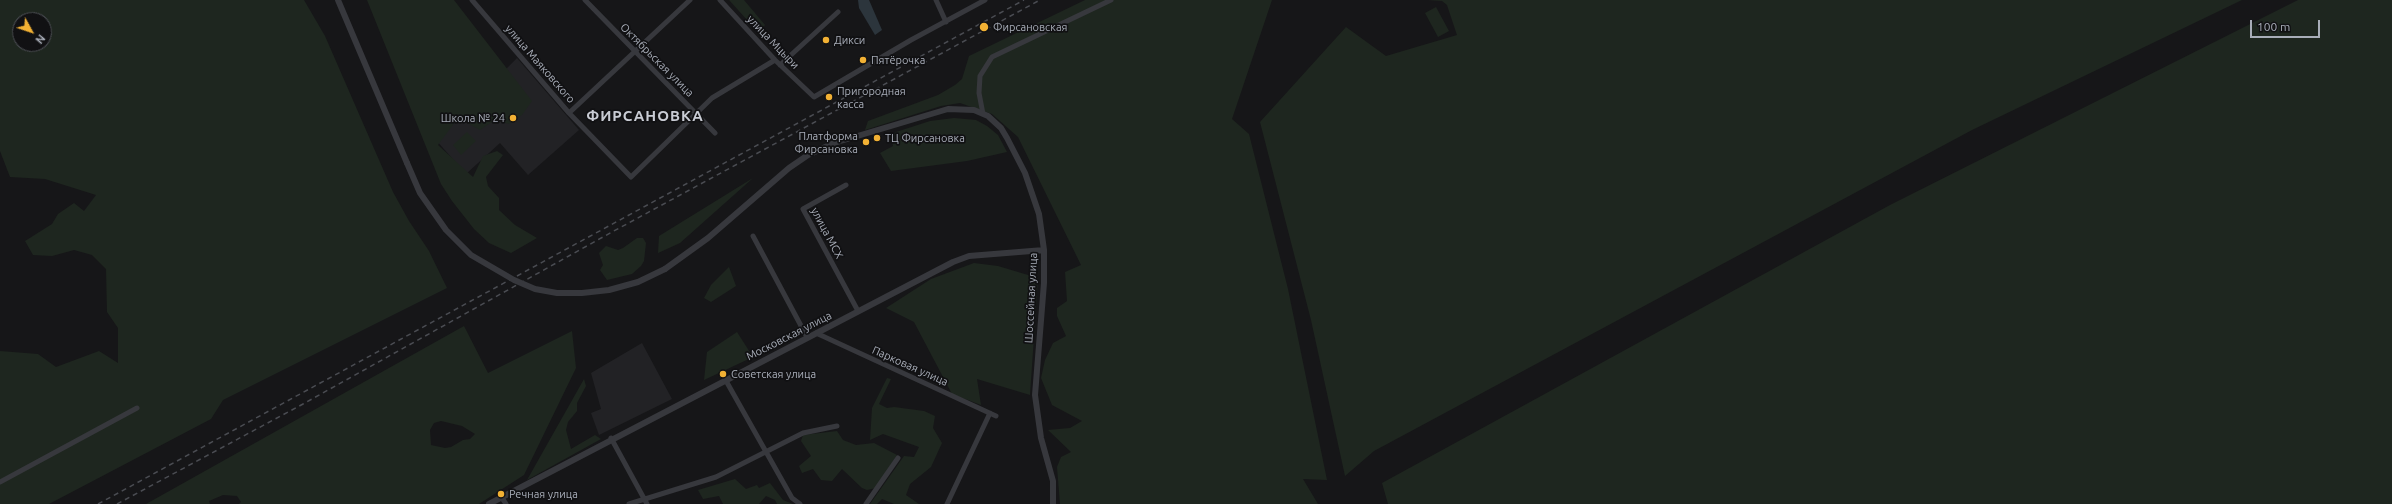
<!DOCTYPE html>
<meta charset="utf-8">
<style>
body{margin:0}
#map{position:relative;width:2392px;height:504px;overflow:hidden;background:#161618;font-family:Ubuntu,sans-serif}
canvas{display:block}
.north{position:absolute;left:12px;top:12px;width:40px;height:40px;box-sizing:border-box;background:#111113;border:1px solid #4d4f55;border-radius:50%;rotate:130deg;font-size:11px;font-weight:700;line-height:16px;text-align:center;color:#a8adb8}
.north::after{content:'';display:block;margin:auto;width:14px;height:18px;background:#f2b134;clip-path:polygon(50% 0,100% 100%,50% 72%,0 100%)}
.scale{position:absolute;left:2250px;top:20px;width:70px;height:18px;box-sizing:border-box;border:2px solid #a8adb8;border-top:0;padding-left:5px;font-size:12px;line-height:14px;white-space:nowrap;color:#a8adb8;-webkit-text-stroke:3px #111113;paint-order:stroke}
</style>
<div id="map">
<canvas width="2392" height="504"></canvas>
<div class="north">N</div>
<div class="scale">100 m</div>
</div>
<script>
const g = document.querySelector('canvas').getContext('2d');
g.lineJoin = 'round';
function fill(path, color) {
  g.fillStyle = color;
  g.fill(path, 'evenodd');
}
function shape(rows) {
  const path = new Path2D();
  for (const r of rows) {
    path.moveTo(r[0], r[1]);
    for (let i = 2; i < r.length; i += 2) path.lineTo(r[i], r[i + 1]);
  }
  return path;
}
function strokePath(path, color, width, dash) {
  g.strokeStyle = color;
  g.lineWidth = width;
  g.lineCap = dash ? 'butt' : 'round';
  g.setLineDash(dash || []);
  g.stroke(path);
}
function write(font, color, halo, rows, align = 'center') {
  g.font = font + ' Ubuntu,sans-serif';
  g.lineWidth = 3.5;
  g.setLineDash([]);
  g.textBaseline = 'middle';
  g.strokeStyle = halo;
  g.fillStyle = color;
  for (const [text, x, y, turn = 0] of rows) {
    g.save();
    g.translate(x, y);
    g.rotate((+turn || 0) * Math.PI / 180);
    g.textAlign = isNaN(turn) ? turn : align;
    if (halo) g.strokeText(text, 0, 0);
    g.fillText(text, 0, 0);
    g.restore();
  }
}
const built = shape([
 [517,58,579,130,528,175,500,143,466,174,436,140],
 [642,343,672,399,599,435,591,413,601,409,591,373]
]);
const green = shape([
 [0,0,304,0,325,36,393,192,409,221,429,251,447,288,223,400,211,419,49,504,0,504,0,351,38,354,56,367,99,351,118,363,118,328,107,312,106,269,92,255,74,250,52,256,33,255,25,241,52,224,58,214,74,203,84,211,96,195,45,179,10,177,0,151],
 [20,20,44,20,44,44,20,44],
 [367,0,454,0,532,101,522,115,509,124,495,120,480,130,458,118,438,145,473,177,483,156,497,151,503,155,486,177,488,186,499,198,499,210,515,225,537,238,511,253,489,243,474,229,452,201,441,184],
 [729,0,744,0,765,25,758,32],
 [1085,0,1272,0,1232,119,1249,134,1288,289,1327,480,1303,479,1318,504,1060,504,1057,467,1061,457,1071,452,1048,430,1070,428,1082,421,1052,405,1041,378,1045,360,1053,343,1066,336,1057,316,1057,308,1067,301,1065,272,1081,265,1018,137,992,114,960,103,941,106,865,130,868,121,938,95,955,85,962,79,969,56],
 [1427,0,2242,0,1972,130,1374,451,1345,476,1311,320,1260,122,1346,27,1386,56,1457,35,1447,5,1442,1],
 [2298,0,2392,0,2392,504,1388,504,1382,483,1890,205],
 [1436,7,1449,31,1438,37,1425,13],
 [954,118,976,120,987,126,998,135,1007,152,967,161,891,171,880,153,893,146,891,136,896,132,930,121],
 [467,132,476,141,461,155,453,145],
 [753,178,680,243,658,253,659,236],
 [637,238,643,238,646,243,644,261,641,266,632,274,607,280,600,270,603,265,599,253,606,246,618,250,623,248],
 [974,263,998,266,1038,278,1030,395,977,379,981,405,952,394,914,322,886,308,931,279],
 [729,267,736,286,711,302,704,298,711,285],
 [464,326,488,373,572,331,576,368,524,475,479,504,239,504,241,502,237,496,223,495,209,501,210,504,146,504],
 [441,421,462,426,475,434,470,439,463,440,451,447,445,448,431,445,430,430,434,423],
 [737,332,753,357,704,380,707,352],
 [887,378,891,379,879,404,887,408,894,407,924,411,935,416,933,428,942,443,931,467,910,484,906,495,919,504,894,504,882,499,877,504,870,504,904,456,914,457,919,447,883,434,870,440,872,408],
 [584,379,586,386,577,403,577,411,568,422,566,430,571,449,595,435,601,439,527,480],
 [837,431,843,440,856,445,874,443,897,455,876,488,867,490,862,488,842,469,832,481,821,480,813,469,802,473,799,466,811,456,801,441,803,435],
 [735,479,746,489,757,485,759,488,770,483,783,500,793,504,777,504,775,500,766,496,759,504,723,504,719,496,703,499,698,490]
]);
const water = shape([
 [858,0,869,0,882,30,875,35,859,8]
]);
const minor = shape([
 [472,0,569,113,631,177,712,98,775,60],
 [585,0,715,133],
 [720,0,775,60,814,97,911,40,985,0],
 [936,0,946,22],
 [780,65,838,12],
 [569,113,690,0],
 [983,114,979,93,980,76,992,57,1111,0],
 [846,185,803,209,858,311],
 [753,236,807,337],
 [816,333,996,416],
 [725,379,792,498,800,504],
 [611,438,647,504],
 [0,482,137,408],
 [502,498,506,504],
 [629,504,716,477,803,433,837,426],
 [866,504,898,458],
 [947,504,990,413]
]);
const tertiary = shape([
 [338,0,407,163],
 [665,269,708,238,789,168,808,155,834,143,948,109,974,110,988,116,1001,128,1007,138,1025,173,1039,214,1044,250,1044,283,1035,395,1041,438,1053,481,1053,504],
 [489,504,953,262,969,256,1044,250]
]);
const rail = shape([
 [98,504,1024,0],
 [117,504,303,404,612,232,1040,0]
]);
const tertiaryBridge = shape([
 [407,163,420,193,446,230,471,255,514,280,535,289,557,293,582,293,609,290,638,282,665,269]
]);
const markers = [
 [984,27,5,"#f2b134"],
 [826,40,4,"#f2b134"],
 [863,60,4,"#f2b134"],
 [829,97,4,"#f2b134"],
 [513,118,4,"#f2b134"],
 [877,138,4,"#f2b134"],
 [866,142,4,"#f2b134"],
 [723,374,4,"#f2b134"],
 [501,494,4,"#f2b134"]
];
const poiNames = [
 ["Фирсановская",993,27],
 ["Дикси",834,40],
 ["Пятёрочка",871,60],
 ["Пригородная",837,91],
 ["касса",837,104],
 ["Школа № 24",505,118,"right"],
 ["Платформа",858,136,"right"],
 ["Фирсановка",858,149,"right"],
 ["ТЦ Фирсановка",885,138],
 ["Советская улица",731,374],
 ["Речная улица",509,494]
];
const streetNames = [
 ["улица Мцыри",773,42,46],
 ["Октябрьская улица",657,60,45],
 ["улица Маяковского",540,64,49],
 ["улица МСХ",827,233,62],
 ["Шоссейная улица",1031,298,-87],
 ["Московская улица",789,336,-27],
 ["Парковая улица",910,366,24]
];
const districtNames = [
 ["ФИРСАНОВКА",645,116]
];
fill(built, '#222225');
fill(green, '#1e261f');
fill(water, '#2c353c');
strokePath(minor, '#37383d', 5);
strokePath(tertiary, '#37383d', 6);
strokePath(rail, '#4a4c52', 1.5, [5, 4]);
strokePath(tertiaryBridge, '#37383d', 6);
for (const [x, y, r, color] of markers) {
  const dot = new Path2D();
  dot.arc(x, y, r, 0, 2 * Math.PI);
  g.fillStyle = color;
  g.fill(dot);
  strokePath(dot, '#111113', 1.5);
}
write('11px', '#a8adb8', '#111113', poiNames, 'left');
write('11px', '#a8adb8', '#111113', streetNames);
g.letterSpacing = '1px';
write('bold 15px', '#c9ccd4', '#111113', districtNames);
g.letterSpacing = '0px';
</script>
